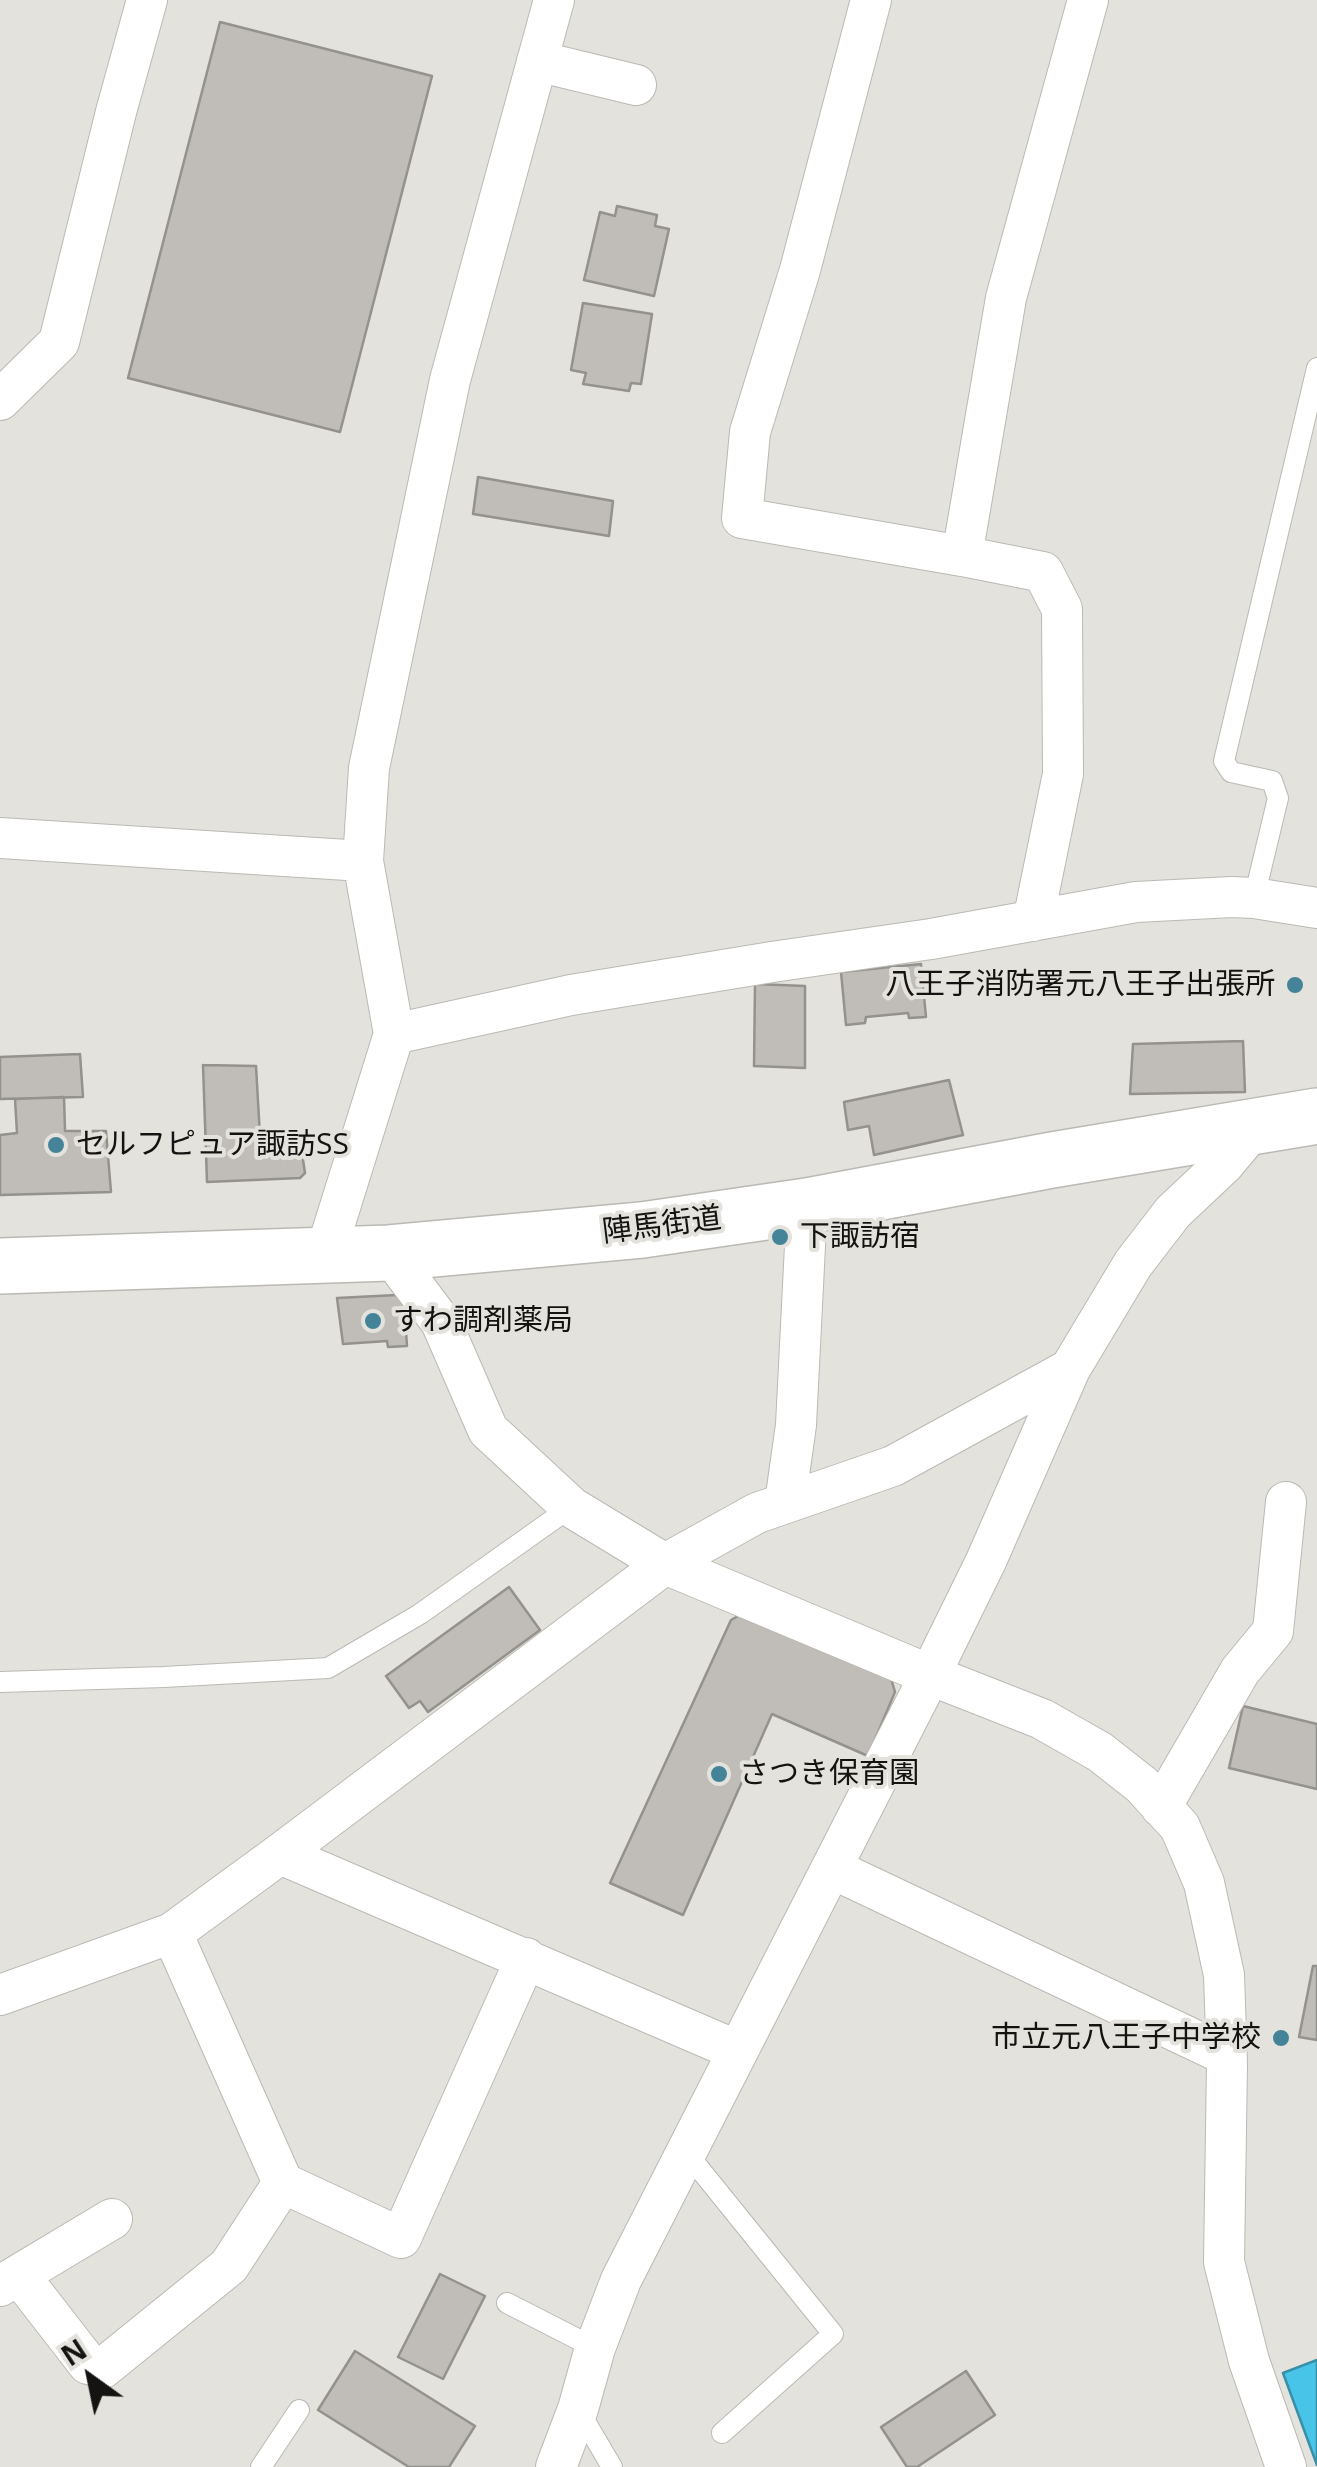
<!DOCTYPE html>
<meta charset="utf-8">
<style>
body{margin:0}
#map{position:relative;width:1317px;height:2467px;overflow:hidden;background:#e4e2dd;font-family:"Open Sans",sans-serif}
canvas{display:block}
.north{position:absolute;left:40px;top:2327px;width:100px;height:100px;-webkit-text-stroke:8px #e4e2dd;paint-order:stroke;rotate:327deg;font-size:28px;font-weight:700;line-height:40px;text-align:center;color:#141311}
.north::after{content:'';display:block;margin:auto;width:35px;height:45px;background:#141311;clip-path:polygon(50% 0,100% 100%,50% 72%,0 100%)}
</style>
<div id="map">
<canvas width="1317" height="2467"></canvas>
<div class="north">N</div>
</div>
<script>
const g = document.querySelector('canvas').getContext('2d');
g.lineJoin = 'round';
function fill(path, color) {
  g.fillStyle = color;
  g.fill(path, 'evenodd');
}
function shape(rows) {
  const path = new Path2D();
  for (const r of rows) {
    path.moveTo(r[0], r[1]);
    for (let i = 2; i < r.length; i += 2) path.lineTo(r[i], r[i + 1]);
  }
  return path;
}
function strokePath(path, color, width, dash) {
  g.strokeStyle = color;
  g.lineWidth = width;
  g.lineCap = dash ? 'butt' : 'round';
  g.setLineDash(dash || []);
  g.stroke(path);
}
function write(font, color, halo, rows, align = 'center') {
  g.font = font + ' "Open Sans","Noto Sans JP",sans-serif';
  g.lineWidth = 8;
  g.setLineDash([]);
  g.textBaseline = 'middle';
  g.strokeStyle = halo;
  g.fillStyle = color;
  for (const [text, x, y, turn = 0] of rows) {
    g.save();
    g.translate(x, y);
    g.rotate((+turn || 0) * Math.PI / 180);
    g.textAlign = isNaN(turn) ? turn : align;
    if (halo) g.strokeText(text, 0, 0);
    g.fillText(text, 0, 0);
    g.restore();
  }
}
const water = shape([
 [1317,2360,1317,2465,1283,2373,1317,2360]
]);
const building = shape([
 [220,22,432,76,340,432,128,378,220,22],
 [617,206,657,215,655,226,669,229,654,296,584,280,600,212,615,216,617,206],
 [583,303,652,314,641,384,631,383,629,391,583,384,586,373,571,370,583,303],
 [478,477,613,501,609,536,473,514,478,477],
 [921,964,926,1017,909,1018,908,1013,866,1017,865,1023,846,1025,841,972,921,964],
 [755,984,805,986,805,1068,754,1066,755,984],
 [1243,1041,1245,1092,1130,1094,1133,1044,1243,1041],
 [80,1054,83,1097,0,1099,0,1057,80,1054],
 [203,1065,256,1066,260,1136,295,1134,300,1140,305,1173,300,1178,207,1182,203,1065],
 [949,1080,963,1135,874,1155,869,1126,848,1130,844,1102,949,1080],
 [64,1097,65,1131,106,1131,111,1192,0,1195,0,1135,17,1133,15,1099,64,1097],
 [397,1295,404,1300,407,1346,388,1347,387,1341,343,1344,337,1298,397,1295],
 [509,1587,540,1630,428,1712,420,1701,409,1708,386,1676,509,1587],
 [747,1611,890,1675,895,1692,868,1756,772,1714,683,1915,610,1883,731,1620,747,1611],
 [1243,1706,1317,1724,1317,1789,1229,1768,1243,1706],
 [1313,1966,1317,1966,1317,2040,1299,2037,1313,1966],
 [440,2274,485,2296,443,2379,398,2357,440,2274],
 [355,2351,475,2426,449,2467,409,2467,318,2410,355,2351],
 [966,2371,995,2415,917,2467,907,2467,881,2427,966,2371]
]);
const service = shape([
 [1254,898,1278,798,1272,781,1231,772,1224,761,1317,368],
 [0,1682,164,1677,328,1668,420,1614,571,1507],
 [686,2152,833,2334,722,2433],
 [507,2303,595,2348],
 [579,2411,612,2467],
 [261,2467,299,2410]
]);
const minor = shape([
 [871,0,800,270,750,432,742,518,962,556,1006,298,1088,0],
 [537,61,636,85],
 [0,400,59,342,116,112,147,0],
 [962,556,1043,572,1062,609,1063,774,1033,921],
 [0,838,363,861],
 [394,1034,571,995,772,962,931,939,1136,902,1232,897,1254,898,1317,908],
 [389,1253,441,1322,488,1430,571,1507,665,1564,930,1675,1042,1719,1100,1752,1142,1785,1180,1827,1204,1883,1224,1975,1227,2063,1224,2262,1249,2361,1286,2467],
 [325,1255,394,1034,363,861,369,768,450,380,554,0],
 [785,1503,796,1425,807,1206],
 [1161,1807,1240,1671,1273,1631,1286,1502],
 [280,1854,738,2051],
 [833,1869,1226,2055],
 [172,1933,283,2183,401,2238,526,1958],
 [0,1995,172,1933,280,1854,665,1564,757,1513,893,1466,1070,1369],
 [19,2275,88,2364,103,2368,229,2266,283,2183],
 [0,2286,112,2219],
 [556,2467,578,2409,595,2348,621,2280,930,1675,986,1561,1070,1369,1133,1264,1173,1212,1224,1164,1254,1128]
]);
const secondary = shape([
 [0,1266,389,1253,642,1230,807,1206,1052,1160,1317,1116]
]);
const markers = [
 [1295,985,10,"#448398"],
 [56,1145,10,"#448398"],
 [780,1237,10,"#448398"],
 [373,1321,10,"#448398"],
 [719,1774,10,"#448398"],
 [1281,2038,10,"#448398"]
];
const poiNames = [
 ["八王子消防署元八王子出張所",1275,985,"right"],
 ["セルフピュア諏訪SS",76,1145],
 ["下諏訪宿",800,1237],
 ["すわ調剤薬局",393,1321],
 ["さつき保育園",739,1774],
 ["市立元八王子中学校",1261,2038,"right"]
];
const streetNames = [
 ["陣馬街道",662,1226,-7]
];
fill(water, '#48c4e9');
strokePath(water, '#388fa8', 2.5);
fill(building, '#c0bdb8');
strokePath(building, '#94928d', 2.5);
strokePath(service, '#bbb9b4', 22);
strokePath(minor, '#bbb9b4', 42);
strokePath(secondary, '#bbb9b4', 58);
strokePath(service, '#fff', 20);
strokePath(minor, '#fff', 40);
strokePath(secondary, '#fff', 55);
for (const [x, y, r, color] of markers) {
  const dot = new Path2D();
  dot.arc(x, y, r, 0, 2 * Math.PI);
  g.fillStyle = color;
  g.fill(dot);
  strokePath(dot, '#e4e2dd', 4);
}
write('30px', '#141311', '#e4e2dd', poiNames, 'left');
write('30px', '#141311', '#e4e2dd', streetNames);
</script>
